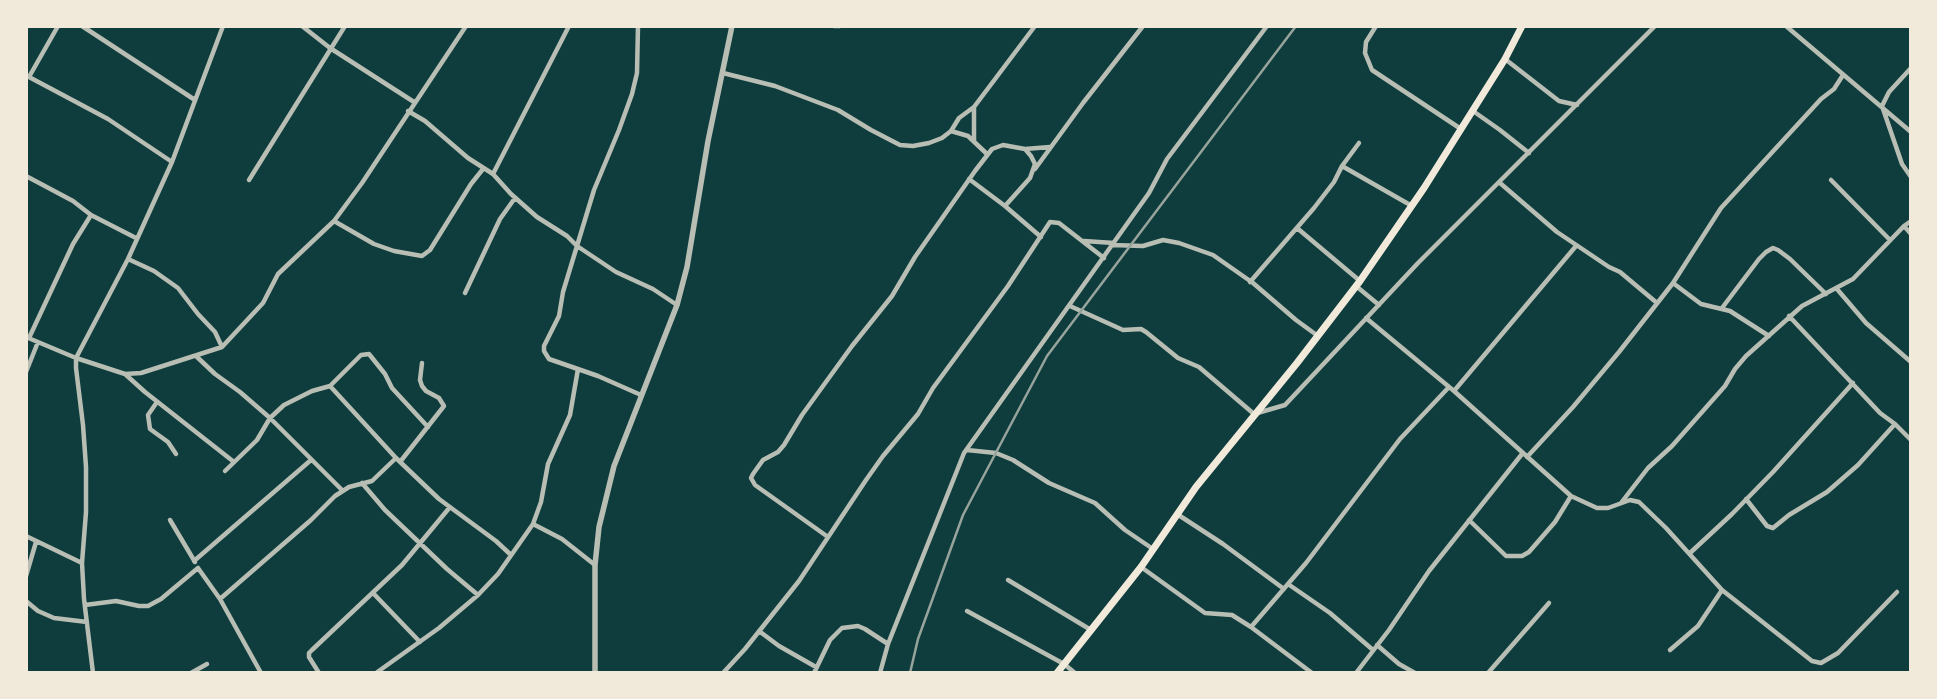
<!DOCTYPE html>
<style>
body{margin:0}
#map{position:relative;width:1937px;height:699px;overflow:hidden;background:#0f3d3e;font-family:Merriweather,serif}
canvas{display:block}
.frame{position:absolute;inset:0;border:28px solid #f1e9da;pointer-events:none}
</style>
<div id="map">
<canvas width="1937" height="699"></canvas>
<div class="frame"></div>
</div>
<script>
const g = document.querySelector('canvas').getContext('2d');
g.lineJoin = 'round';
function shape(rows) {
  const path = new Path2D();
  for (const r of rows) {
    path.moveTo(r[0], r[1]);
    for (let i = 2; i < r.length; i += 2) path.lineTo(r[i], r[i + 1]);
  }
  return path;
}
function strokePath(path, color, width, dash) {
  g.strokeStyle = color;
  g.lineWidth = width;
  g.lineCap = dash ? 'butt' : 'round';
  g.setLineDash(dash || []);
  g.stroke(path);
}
const minor = shape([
 [58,26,29,77,108,119,172,162],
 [82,26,195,100],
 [302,26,330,48,414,102],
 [638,26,637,73,632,94,619,130,594,190,563,292,559,316,544,346,544,351,549,359,598,376,641,395],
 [834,26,840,26],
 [1376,26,1366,42,1365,53,1372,70,1461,129],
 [1786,26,1911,132],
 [1505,59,1559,101,1577,105],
 [1911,68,1889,92,1882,106,1902,164,1911,177],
 [723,73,775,86,838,110,871,130,900,145,913,146,929,143,942,138,951,131,959,118,974,107,1035,26],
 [408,111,425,121,468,158,493,174,511,194,537,217,567,236,577,246,616,272,653,289,677,305],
 [1473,111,1500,130,1529,153],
 [951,131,968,136,987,154],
 [974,141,974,107],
 [1025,149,1050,147],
 [1342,166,1412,206],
 [1035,169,1083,103,1143,26],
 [493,174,569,26],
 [26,176,73,201,91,215,136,238],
 [969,179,1005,206,1041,237],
 [249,180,345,26],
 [1831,180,1890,240],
 [1500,183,1557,232,1609,267,1620,272,1657,303],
 [334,221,374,244,394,251,422,256,430,250,471,184,483,169],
 [1904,226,1911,221],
 [1297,228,1360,281],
 [1084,241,1114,243],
 [1112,245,1143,246,1163,240,1179,243,1213,255,1253,283,1296,320,1318,336],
 [128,259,154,271,178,288,198,314,215,332,222,347],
 [1250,282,1314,208,1334,182,1342,166,1359,143],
 [1673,283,1701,304,1730,311,1769,336],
 [1356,286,1379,305],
 [1837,289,1866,323,1911,362],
 [465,293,500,219,515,198],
 [1070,306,1123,330,1141,329,1146,332,1178,358,1199,367,1254,414,1285,405,1418,263,1655,26],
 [1722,308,1759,259,1766,252,1773,248,1778,250,1790,259,1826,294],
 [1789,316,1880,413,1895,424,1911,440],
 [1366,318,1454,391,1571,496,1597,508,1608,508,1630,500,1639,502,1666,528,1722,590,1812,661,1821,663,1838,653,1897,592],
 [26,337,76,358,125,374,141,373,222,347,263,303,278,274,334,221,362,183,466,26],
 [29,338,73,244,91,215],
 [196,356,215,374,240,392,270,418,342,490],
 [26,372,38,342],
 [125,374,145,392,234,462],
 [330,386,361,355,369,354,385,374,392,388,428,427],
 [1454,391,1576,246],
 [157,402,148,415,150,429,168,442,176,454],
 [967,450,996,453,1013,460,1049,483,1095,503,1125,530,1153,549],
 [1527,457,1573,407,1619,352,1673,283,1721,208,1821,99,1834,89,1843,75],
 [400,462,444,406,439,398,426,391,422,386,420,380,422,363],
 [225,471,257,440,270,418,284,405,312,391,330,386,396,458,439,499,496,541,511,555],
 [362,483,385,510,447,569,478,595],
 [1746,499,1767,526,1773,528,1789,515,1827,492,1858,465,1895,424],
 [1621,503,1648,468,1672,446,1725,386,1735,369,1746,356,1802,306,1853,279,1904,226,1911,234],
 [1177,514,1223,544,1284,589],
 [170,520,195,562],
 [1469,520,1506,556,1522,556,1529,552,1555,522,1571,496],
 [533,524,541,502,548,464,570,415,578,369],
 [26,536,82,563],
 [828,537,755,485,751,478,753,474,763,460,778,452,784,445,802,415,852,346,892,296,915,257,975,171,992,149,1003,145,1025,149,1031,156,1035,164,1030,178,1005,206],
 [1690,553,1732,514,1773,472,1853,383],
 [194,561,311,460],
 [1141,567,1205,613,1232,615,1251,627,1312,673],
 [26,576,36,542],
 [1008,580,1091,630],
 [1288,584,1330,613,1373,650],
 [373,593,420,642],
 [220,599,311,520,335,496,349,487,372,481,396,458],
 [26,601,38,611,54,618,87,622],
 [85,605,116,601,139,606,148,606,161,599,198,568,220,599,261,673],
 [967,611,1064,664,1075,673],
 [1251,627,1306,563,1400,439,1449,387],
 [759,631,779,646,816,667],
 [1377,645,1399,664,1415,673],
 [1670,650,1698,626,1722,590],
 [93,673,84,599,82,563,86,512,86,467,83,425,76,368,76,358,128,259,172,162,223,26],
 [191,673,207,664],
 [319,673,309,657,309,653,312,650,402,565,450,507],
 [376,673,439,628,478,595,498,574,533,524,562,539,595,565],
 [723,673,745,649,799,581,866,480,883,456,918,414,933,388,1008,286,1050,222,1059,223,1104,258],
 [814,673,830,640,842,628,858,626,865,629,888,644],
 [880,673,888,644,964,453,1149,193,1167,159,1267,26],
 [1356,673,1389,630,1429,571,1522,454],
 [1488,673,1549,603]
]);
const tertiary = shape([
 [595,673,595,565,599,527,614,466,677,305,687,267,708,141,732,26]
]);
const primary = shape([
 [1057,673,1141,567,1196,487,1297,363,1360,281,1424,188,1505,59,1522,26]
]);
const rail = shape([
 [910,673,918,639,963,515,1047,356,1296,26]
]);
strokePath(minor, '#b8beb3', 4.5);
strokePath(tertiary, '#b8beb3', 5.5);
strokePath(primary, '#f1e9da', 7);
strokePath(rail, '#97a49c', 2.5);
</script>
